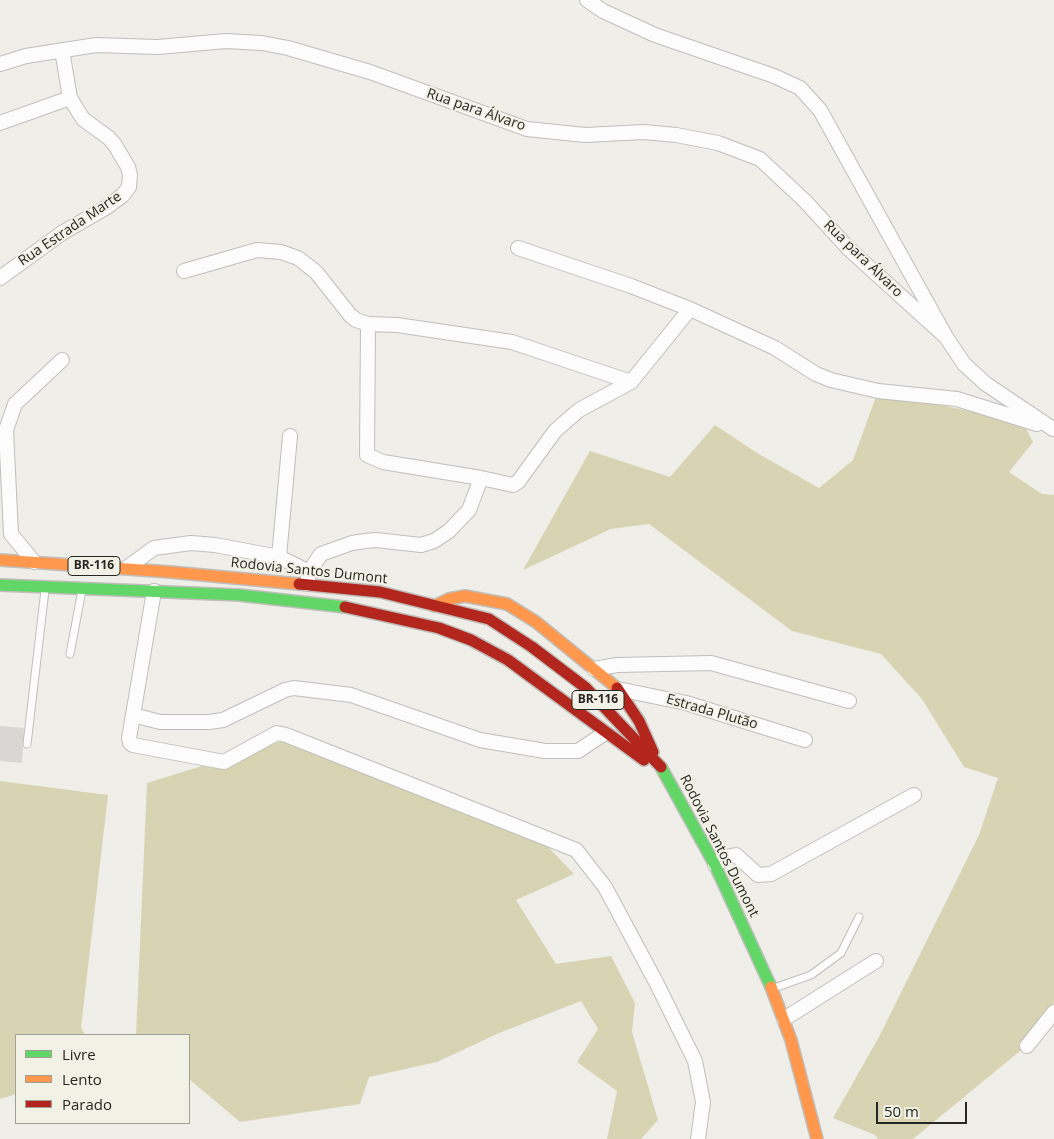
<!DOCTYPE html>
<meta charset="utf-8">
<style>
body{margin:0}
#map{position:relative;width:1054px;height:1139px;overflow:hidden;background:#efeee8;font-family:"Open Sans",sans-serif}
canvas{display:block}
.legend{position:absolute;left:15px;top:1034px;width:175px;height:90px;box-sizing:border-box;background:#f2f1e5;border:1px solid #a1a097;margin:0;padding:6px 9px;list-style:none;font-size:15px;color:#272723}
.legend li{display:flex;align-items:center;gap:10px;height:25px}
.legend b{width:25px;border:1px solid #a1a097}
.scale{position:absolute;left:876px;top:1102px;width:91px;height:22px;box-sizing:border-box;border:2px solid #272723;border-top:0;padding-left:6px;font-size:15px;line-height:18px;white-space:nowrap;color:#272723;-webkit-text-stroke:4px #f2f1e5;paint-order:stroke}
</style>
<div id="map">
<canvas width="1054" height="1139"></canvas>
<ul class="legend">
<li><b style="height:6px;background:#63d668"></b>Livre</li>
<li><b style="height:6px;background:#ff974d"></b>Lento</li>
<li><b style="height:6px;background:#b3261e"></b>Parado</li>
</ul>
<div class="scale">50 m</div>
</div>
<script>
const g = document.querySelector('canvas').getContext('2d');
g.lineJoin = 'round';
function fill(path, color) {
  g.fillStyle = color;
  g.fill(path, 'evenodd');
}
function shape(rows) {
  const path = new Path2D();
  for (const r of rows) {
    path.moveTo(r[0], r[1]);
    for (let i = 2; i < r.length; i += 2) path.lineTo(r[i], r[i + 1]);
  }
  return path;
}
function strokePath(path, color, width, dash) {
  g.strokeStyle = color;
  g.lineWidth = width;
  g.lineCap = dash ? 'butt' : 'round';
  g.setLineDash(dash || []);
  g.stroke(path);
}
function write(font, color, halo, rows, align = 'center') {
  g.font = font + ' "Open Sans",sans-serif';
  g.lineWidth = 4;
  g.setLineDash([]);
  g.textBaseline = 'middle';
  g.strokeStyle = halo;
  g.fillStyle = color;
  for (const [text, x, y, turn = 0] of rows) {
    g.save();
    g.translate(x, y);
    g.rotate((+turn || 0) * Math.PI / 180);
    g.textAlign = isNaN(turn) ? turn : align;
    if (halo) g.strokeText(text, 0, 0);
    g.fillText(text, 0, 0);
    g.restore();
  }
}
const forest = shape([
 [878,391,1023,423,1033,442,1009,472,1042,494,1054,495,1054,1002,1047,1014,1029,1034,1020,1051,913,1139,878,1139,875,1135,833,1118,880,1035,979,835,998,778,964,767,922,699,881,654,792,631,649,524,611,529,523,570,590,451,670,477,715,425,757,453,819,488,853,460],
 [286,740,534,832,574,874,516,900,556,964,611,956,635,1003,632,1032,658,1120,641,1139,607,1139,617,1091,577,1062,598,1029,581,1001,499,1033,437,1062,369,1077,360,1104,240,1122,189,1079,189,1035,136,1035,147,783],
 [0,781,108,795,81,1027,85,1035,16,1035,16,1094,0,1099]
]);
const building = shape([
 [0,726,24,728,22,763,0,761]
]);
const lane = shape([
 [70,654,82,590],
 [27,744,45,590],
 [777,987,811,975,841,953,859,917]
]);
const street = shape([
 [587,0,603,11,655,35,774,76,800,88,820,110,946,337,964,364,986,384,1053,429],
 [0,64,26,56,96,45,158,47,226,41,262,43,288,48,370,72,527,129,585,135,644,132,676,135,718,143,760,159,805,201,849,249,946,337],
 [0,123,70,98],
 [184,271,257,250,281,252,298,258,316,272,350,315,356,320,368,324,367,455,383,462,481,478],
 [0,278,62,233,107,207,123,195,129,187,130,175,128,167,115,145,109,138,83,119,70,98,62,50],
 [690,309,775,348,816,374,831,380,878,391,957,399,1037,424],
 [368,324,397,325,512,342,631,382],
 [279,557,290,436],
 [34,562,11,534,6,430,15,404,62,360],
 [128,567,154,548,191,543,215,545,279,557,309,572],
 [307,584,309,572,321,554,352,543,365,541,376,540,421,545,434,541,449,531,469,510,481,478,513,485,518,482,555,431,579,410,631,382,690,309,631,286,518,248],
 [154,591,133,715,160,722,209,722,223,720,285,690,294,688,351,695,480,740,545,751,578,751,605,733],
 [594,669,617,665,711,663,849,701],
 [618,689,686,703,805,740],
 [133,715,129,738,130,743,133,745,224,762,277,733,286,735,576,850,605,887,657,984,695,1061,703,1102,698,1139],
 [715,865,726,857,736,855,758,875,771,874,914,795],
 [784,1019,876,961],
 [1027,1046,1054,1012]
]);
const fast = shape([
 [0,585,239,595,345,607],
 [661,767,715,865,771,987]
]);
const slow = shape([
 [0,560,170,572,299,584],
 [434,606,449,599,465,596,507,604,536,622,617,688],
 [771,987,791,1040,817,1139]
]);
const jam = shape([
 [299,584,380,592,489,619,532,647,586,688,661,767],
 [345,607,439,628,471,640,508,660,644,760],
 [617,688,639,721,653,752]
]);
const shields = [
 [94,566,52],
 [598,700,52]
];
const shieldNames = [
 ["BR-116",94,566],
 ["BR-116",598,700]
];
const streetNames = [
 ["Rua para Álvaro",476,110,19],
 ["Rua Estrada Marte",70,229,-34],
 ["Rua para Álvaro",863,259,44],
 ["Rodovia Santos Dumont",309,571,6],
 ["Estrada Plutão",712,712,16],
 ["Rodovia Santos Dumont",719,846,63]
];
fill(forest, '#d8d4b3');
fill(building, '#d8d7d3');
strokePath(lane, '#bfbeba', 9);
strokePath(street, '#bfbeba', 16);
strokePath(fast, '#bfbeba', 14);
strokePath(slow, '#bfbeba', 14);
strokePath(jam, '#bfbeba', 14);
strokePath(lane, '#fdfcfc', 7);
strokePath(street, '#fdfcfc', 14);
strokePath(fast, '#63d668', 11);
strokePath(slow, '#ff974d', 11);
strokePath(jam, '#b3261e', 11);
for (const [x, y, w] of shields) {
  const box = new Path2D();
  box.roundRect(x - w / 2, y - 9.5, w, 19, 4);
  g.fillStyle = '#f2f1e5';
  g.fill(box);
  strokePath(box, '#272723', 1);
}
write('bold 12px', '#272723', null, shieldNames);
write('14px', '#272723', '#f2f1e5', streetNames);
</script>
